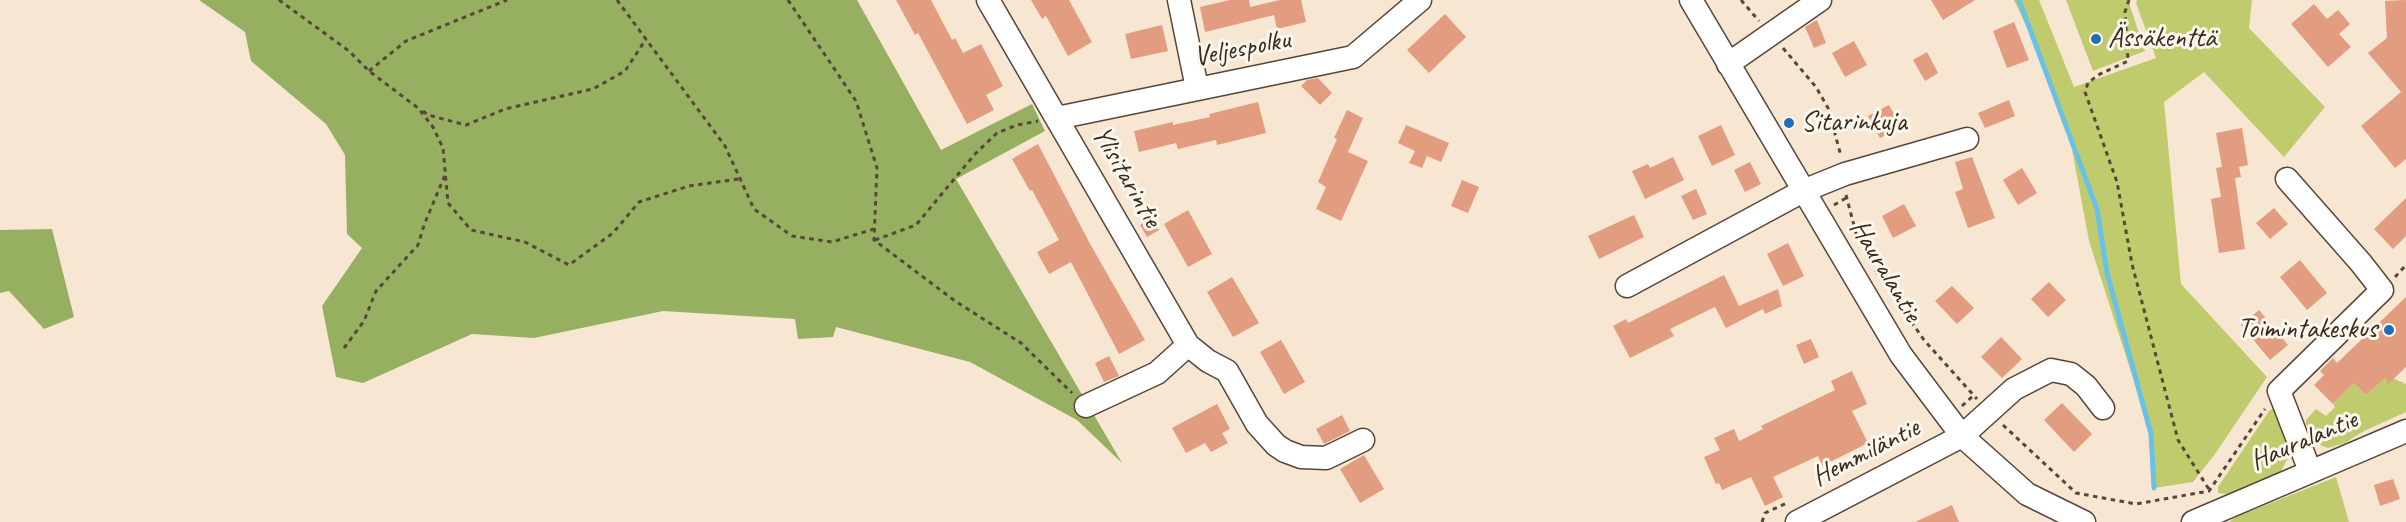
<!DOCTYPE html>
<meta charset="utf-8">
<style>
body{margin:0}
canvas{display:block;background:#f7e6d1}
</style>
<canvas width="2406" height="522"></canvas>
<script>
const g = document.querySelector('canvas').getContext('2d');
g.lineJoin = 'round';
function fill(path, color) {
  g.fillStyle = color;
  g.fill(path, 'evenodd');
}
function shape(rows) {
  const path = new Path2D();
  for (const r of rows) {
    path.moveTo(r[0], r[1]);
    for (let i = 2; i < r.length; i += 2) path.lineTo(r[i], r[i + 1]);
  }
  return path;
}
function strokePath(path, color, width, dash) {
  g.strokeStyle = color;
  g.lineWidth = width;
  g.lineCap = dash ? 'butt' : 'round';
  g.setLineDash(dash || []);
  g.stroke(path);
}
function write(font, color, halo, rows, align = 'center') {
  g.font = font + ' Caveat,sans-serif';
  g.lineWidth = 6;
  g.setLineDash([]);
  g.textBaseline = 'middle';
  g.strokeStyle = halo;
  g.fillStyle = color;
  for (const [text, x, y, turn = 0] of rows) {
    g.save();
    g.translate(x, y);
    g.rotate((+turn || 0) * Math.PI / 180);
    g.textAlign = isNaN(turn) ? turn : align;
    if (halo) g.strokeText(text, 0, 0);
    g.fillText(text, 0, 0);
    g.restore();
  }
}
const green = shape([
 [2014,0,2039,0,2074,87,2156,58,2136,3,2137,0,2252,0,2249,28,2325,107,2284,157,2204,72,2164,102,2181,284,2267,377,2215,454,2193,482,2154,488,2151,434,2089,241,2072,149,2061,110,2040,56],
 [2066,0,2128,0,2145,51,2093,71],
 [2386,375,2406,384,2406,412,2364,431,2345,443,2328,448,2320,445,2311,437,2306,424,2306,420,2316,409,2326,416,2335,407,2333,404,2354,383,2366,395],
 [2274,408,2292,444,2289,456,2280,473,2227,494,2218,493,2218,487,2269,411],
 [2336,477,2349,522,2229,522,2236,517]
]);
const forest = shape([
 [199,0,857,0,941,150,1032,104,1045,131,956,179,1122,463,1077,420,970,362,836,327,833,337,798,339,795,319,663,311,534,338,472,334,363,383,336,377,322,306,362,248,347,234,345,155,326,124,251,61,245,32],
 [52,229,74,317,44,329,9,291,0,293,0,230]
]);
const stream = shape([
 [2019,0,2097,209,2107,273,2151,434,2154,488]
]);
const building = shape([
 [896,0,931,0,952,40,955,38,963,53,981,44,1003,86,986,95,994,110,967,124,918,33,915,35],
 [1031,0,1069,0,1092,42,1068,56,1046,16,1042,19],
 [1230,0,1249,0,1250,7,1280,0,1301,0,1306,22,1277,29,1274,15,1205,32,1200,7],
 [1931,0,1975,0,1943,20],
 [2406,0,2406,159,2395,168,2361,126,2401,92,2368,53,2387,38,2385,1],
 [2314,4,2327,19,2338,10,2350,24,2339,34,2351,47,2328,67,2291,24],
 [1445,14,1466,37,1429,73,1407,50],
 [1817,20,1826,43,1814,48,1805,27],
 [2014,22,2029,60,2007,68,1993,31],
 [1162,25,1168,51,1131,59,1125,34],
 [1854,41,1867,65,1845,77,1832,53],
 [1927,52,1938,73,1925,81,1913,60],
 [1318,78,1332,93,1320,105,1301,86,1307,80],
 [2009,100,2015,116,1985,128,1978,113],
 [1258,102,1266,133,1217,145,1216,140,1178,149,1176,143,1139,152,1134,131,1173,122,1173,125,1210,117,1209,114],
 [1889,105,1901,127,1880,138,1868,116],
 [1347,110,1363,118,1348,152,1368,161,1341,221,1316,209,1326,187,1318,182,1337,139,1334,138],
 [1406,125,1449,143,1441,162,1427,156,1422,168,1409,163,1415,151,1398,143],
 [1721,125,1735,155,1712,166,1698,136],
 [2242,128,2248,165,2239,167,2241,177,2235,178,2245,249,2219,253,2211,199,2221,197,2216,168,2222,167,2216,133],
 [1038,144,1089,242,1145,340,1119,354,1071,262,1049,274,1037,252,1059,240,1032,190,1030,191,1012,159],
 [1673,157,1684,180,1645,199,1632,171,1648,164,1650,168],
 [1972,157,1995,218,1968,228,1955,192,1963,189,1955,162],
 [1750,162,1761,184,1745,192,1734,170],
 [2022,168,2037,193,2018,205,2003,180],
 [1462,180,1479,187,1468,213,1451,206],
 [1696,189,1707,214,1693,220,1681,196],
 [2406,198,2406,236,2393,249,2374,229],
 [1904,204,1916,226,1893,238,1882,216],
 [2274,208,2288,224,2270,239,2256,223],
 [1188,210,1212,254,1188,267,1164,224],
 [1634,215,1644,237,1599,259,1588,236],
 [1152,218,1159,230,1147,237,1140,225],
 [1788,243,1804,276,1783,286,1767,254],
 [2300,260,2327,293,2307,310,2280,277],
 [1724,275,1739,306,1778,289,1782,306,1765,314,1763,309,1726,328,1715,307,1670,329,1674,336,1630,358,1613,326,1626,319,1628,323],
 [1232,277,1259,323,1233,337,1207,292],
 [2049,282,2066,300,2048,317,2031,299],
 [1952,286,1974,308,1957,324,1935,301],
 [2406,297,2406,367,2388,384,2385,377,2366,395,2354,383,2333,404,2314,385,2324,375,2320,371,2333,358,2337,363],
 [2259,310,2288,345,2270,360,2241,325],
 [2001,337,2022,359,2002,378,1981,357],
 [1811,339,1819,357,1804,364,1796,345],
 [1281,340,1305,382,1284,394,1260,352],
 [1109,356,1119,376,1104,382,1095,363],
 [1852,371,1867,404,1852,411,1868,443,1822,466,1818,456,1773,477,1783,497,1765,506,1751,477,1722,490,1719,483,1716,484,1704,457,1720,450,1714,438,1734,429,1739,441,1763,429,1761,426,1835,390,1831,381],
 [2062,403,2092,434,2074,452,2044,420],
 [1217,404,1230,429,1222,433,1228,443,1211,452,1205,443,1186,453,1172,428],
 [1342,415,1350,431,1324,444,1316,429],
 [1364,455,1384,489,1360,503,1340,469],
 [2393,479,2400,499,2380,506,2374,485],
 [1952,505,1959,522,1915,522]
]);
const path = shape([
 [279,0,349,51,369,71,418,108,433,127,443,148,448,203,471,230,525,242,569,265,613,233,639,202,689,186,739,179],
 [617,0,725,146,754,209,792,236,832,242,874,229],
 [788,0,856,101,877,168,874,240,955,301,1021,343,1072,393],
 [1741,0,1759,21],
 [2129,0,2125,12,2128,61,2098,75,2088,83,2085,92,2117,182,2132,264,2178,440,2210,491],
 [1783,48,1816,87,1828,108,1841,156],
 [369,71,406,41,507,0],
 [423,111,428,115,466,125,505,109,593,89,625,71,646,39],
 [1846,195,1858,241],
 [1834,205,1846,198],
 [875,240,916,225,975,154,997,133,1017,125,1038,121],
 [1875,270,1924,340,1977,399],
 [2395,277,2406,265],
 [344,348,364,321,376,291,418,245,424,225,445,175],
 [1962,406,1974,395],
 [2003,425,2076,493,2136,504,2209,491,2265,409],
 [1762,522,1765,513,1789,502]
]);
const minor = shape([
 [988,0,1188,345,1208,361,1227,371,1257,424,1276,445,1285,451,1301,457,1326,458,1363,440],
 [1179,0,1197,88],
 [1691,0,1901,355,1962,436,2027,494,2084,522],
 [1728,64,1820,0],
 [1057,118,1353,57,1420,0],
 [2287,179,2361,263,2382,290,2279,391,2310,471],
 [1627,286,1803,191,1845,174,1967,139],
 [1086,406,1157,373,1188,345],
 [1797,522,1962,436,2014,389,2051,370,2071,374,2086,386,2103,408],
 [2193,522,2406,431]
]);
const markers = [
 [2096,39,6,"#1f6fb2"],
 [1789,123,6,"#1f6fb2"],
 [2389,330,6,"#1f6fb2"]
];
const poiNames = [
 ["Ässäkenttä",2108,39],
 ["Sitarinkuja",1801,123],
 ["Toimintakeskus",2377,330,"right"]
];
const streetNames = [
 ["Veljespolku",1242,49,-11],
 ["Ylisitarintie",1126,177,60],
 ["Hauralantie",1885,271,59],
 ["Hauralantie",2304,441,-23],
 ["Hemmiläntie",1866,453,-27]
];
fill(green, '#bfcb6d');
fill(forest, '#97af60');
strokePath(stream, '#69c1e6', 5);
fill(building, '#e29c7f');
strokePath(minor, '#574639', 25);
strokePath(path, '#574639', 3, [4.5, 4.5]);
strokePath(minor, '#fff', 22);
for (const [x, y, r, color] of markers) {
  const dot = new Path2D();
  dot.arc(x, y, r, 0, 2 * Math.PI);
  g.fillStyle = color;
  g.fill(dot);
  strokePath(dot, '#fbf7ec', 2);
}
write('28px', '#3b2a1e', '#fbf7ec', poiNames, 'left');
write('28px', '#3b2a1e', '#fbf7ec', streetNames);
</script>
